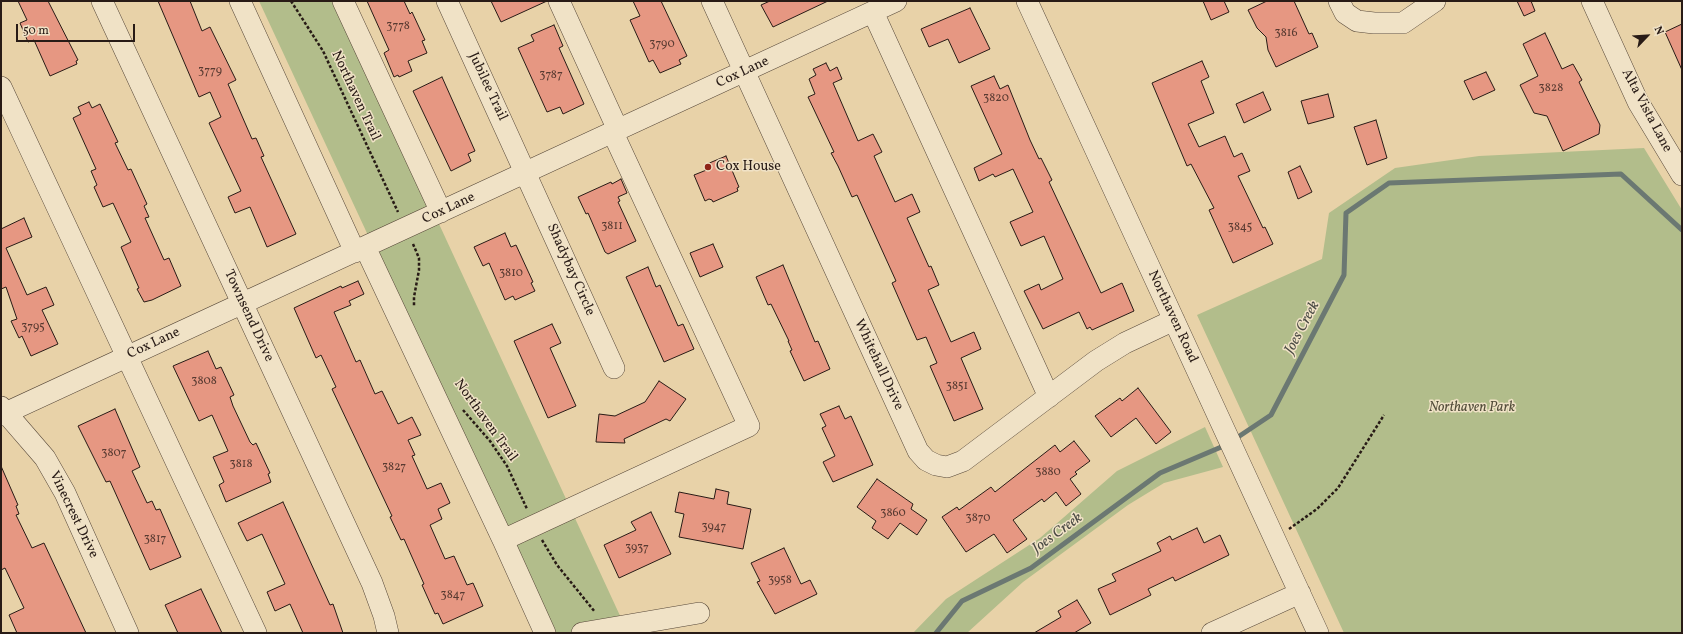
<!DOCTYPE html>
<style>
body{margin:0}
#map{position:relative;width:1683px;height:634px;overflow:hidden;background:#e8d2a8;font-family:Vollkorn,serif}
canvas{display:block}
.frame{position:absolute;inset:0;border:2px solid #281b16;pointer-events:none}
.north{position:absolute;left:1627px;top:16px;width:40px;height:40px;-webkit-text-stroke:3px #f0e2c6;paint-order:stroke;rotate:65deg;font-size:11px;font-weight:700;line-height:16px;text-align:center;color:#281b16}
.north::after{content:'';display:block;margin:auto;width:14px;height:18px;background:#281b16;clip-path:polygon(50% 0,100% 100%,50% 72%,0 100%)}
.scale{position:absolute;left:16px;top:24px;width:119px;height:18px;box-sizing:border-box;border:2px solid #281b16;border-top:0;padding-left:5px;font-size:12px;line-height:14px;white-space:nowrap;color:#281b16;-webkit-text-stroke:3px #f0e2c6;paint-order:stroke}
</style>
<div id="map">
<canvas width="1683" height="634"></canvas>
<div class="frame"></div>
<div class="north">N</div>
<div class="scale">50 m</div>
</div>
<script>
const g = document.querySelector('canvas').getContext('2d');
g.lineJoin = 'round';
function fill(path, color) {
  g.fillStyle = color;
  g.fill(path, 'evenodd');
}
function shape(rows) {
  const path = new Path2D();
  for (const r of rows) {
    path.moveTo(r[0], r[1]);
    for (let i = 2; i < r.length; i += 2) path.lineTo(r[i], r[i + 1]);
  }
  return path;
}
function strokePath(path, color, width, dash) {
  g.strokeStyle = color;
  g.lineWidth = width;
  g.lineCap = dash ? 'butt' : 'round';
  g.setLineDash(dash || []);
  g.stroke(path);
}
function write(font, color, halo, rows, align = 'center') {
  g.font = font + ' Vollkorn,serif';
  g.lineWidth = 3;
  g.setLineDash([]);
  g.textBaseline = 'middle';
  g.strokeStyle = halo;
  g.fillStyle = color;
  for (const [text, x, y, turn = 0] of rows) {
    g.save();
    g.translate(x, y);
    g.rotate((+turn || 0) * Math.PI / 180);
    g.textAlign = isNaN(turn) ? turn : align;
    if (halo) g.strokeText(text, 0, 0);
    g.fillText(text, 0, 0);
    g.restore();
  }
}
const green = shape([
 [259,1,336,1,628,633,553,633],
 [1644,148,1682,210,1682,633,1344,633,1197,315,1322,259,1329,213,1395,168,1479,156],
 [1205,427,1223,467,1164,483,1128,505,1023,582,967,633,913,633,946,599,1040,538,1117,471]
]);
const stream = shape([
 [1235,439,1271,415,1344,275,1346,213,1389,183,1621,174,1682,230],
 [936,633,962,601,1031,568,1160,473,1226,445]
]);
const building = shape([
 [18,1,48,1,78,60,76,61,77,64,50,76,34,40,28,42,20,23,27,20,18,1],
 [158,1,190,1,202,31,210,27,236,80,228,84,252,139,256,138,264,156,261,157,296,234,267,247,250,207,235,213,228,197,241,191,209,123,221,117,210,92,199,97,158,1],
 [367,1,404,1,410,14,412,12,425,40,422,41,427,53,408,61,412,71,399,77,398,75,394,77,384,53,389,50,367,1],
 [491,1,547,1,501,22,491,1],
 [633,1,661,1,687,56,679,60,681,64,660,73,653,60,649,62,630,20,640,16,633,1],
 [770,1,828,1,773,27,761,5,770,1],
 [1203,1,1224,1,1229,12,1211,20,1203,1],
 [1267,1,1294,1,1309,34,1312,33,1318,47,1276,67,1268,50,1266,37,1257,28,1248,10,1267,1],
 [1517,1,1531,1,1535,11,1524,16,1517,1],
 [970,8,990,49,959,63,948,39,929,47,921,29,970,8],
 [1682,24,1682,70,1665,32,1682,24],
 [554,25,563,46,559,48,584,104,563,114,560,107,547,112,518,48,534,41,531,35,554,25],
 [1545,33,1562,69,1573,64,1582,80,1579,82,1600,125,1599,134,1563,151,1547,116,1534,113,1520,85,1538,76,1523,44,1545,33],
 [1202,61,1209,77,1201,81,1214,113,1188,124,1199,147,1225,136,1234,157,1242,153,1250,171,1238,176,1263,228,1265,227,1273,244,1233,263,1209,210,1214,208,1191,164,1187,166,1152,83,1202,61],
 [826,63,830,71,837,67,842,79,833,83,858,141,873,134,882,152,874,156,895,202,912,194,920,212,907,218,929,267,931,266,939,285,928,290,951,342,974,332,981,349,961,358,983,409,954,421,930,366,937,363,926,337,917,340,892,283,896,281,857,195,852,197,838,166,831,153,834,152,808,97,815,94,809,79,816,75,813,69,826,63],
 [1486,72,1495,90,1473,100,1464,81,1486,72],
 [994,76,1000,89,1008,85,1030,140,1039,159,1041,158,1052,180,1049,182,1101,293,1122,283,1134,311,1092,330,1090,327,1087,329,1079,312,1043,329,1024,291,1039,284,1041,290,1063,279,1044,236,1021,246,1010,222,1033,212,1013,169,995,177,993,174,979,181,974,168,1002,154,971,86,994,76],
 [442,77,475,151,468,154,471,161,451,171,413,91,442,77],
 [1263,92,1271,110,1244,123,1236,104,1263,92],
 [1328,94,1334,117,1308,124,1301,101,1328,94],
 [89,102,92,108,100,104,118,142,115,143,128,170,131,169,147,204,144,206,149,217,145,218,164,260,169,258,181,286,152,300,144,302,137,289,139,288,121,247,131,242,113,203,103,207,94,187,97,185,91,171,96,169,73,118,81,114,78,107,89,102],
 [1376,120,1387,158,1367,165,1354,127,1376,120],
 [726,156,739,187,737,188,738,191,713,202,712,200,709,199,705,201,694,175,709,169,707,164,726,156],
 [1300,166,1312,192,1298,199,1288,172,1300,166],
 [621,179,627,193,618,197,620,201,618,202,636,241,608,254,605,252,588,213,586,214,578,197,611,182,612,184,621,179],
 [24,218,32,237,6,248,27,295,46,287,54,305,42,310,58,344,31,356,22,336,19,338,11,321,17,319,6,287,1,289,1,229,24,218],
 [505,233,511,247,516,245,533,282,531,283,535,291,515,300,513,296,505,300,489,263,483,266,474,247,505,233],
 [713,244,723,267,700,277,690,253,713,244],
 [783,265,815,342,818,341,830,369,804,381,790,351,792,350,788,341,789,341,771,304,768,305,756,277,783,265],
 [648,267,656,287,660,285,678,326,683,324,694,349,664,362,626,277,648,267],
 [358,281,364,294,349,301,351,305,334,312,356,362,360,360,375,394,382,391,398,424,412,417,421,435,408,440,415,455,412,456,427,489,441,483,450,503,438,509,442,519,430,525,445,559,454,556,467,585,473,583,483,606,443,624,438,613,435,614,422,585,424,584,404,539,401,540,390,517,392,516,332,389,336,387,321,355,316,358,294,308,341,286,342,288,358,281],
 [552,324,561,343,550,348,576,406,548,418,514,341,552,324],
 [208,351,216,369,221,367,234,395,230,397,233,406,250,442,253,445,256,443,270,473,268,474,271,482,226,502,219,485,224,482,213,457,228,451,212,415,199,421,173,366,208,351],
 [659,381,686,399,670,421,666,419,624,439,625,443,596,442,599,414,615,416,645,402,659,381],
 [1138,388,1171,432,1156,444,1136,418,1111,437,1095,416,1120,398,1122,401,1138,388],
 [839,406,845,419,851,416,873,465,833,482,823,462,835,456,822,428,826,426,820,414,839,406],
 [115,409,140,467,132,471,147,503,152,501,156,510,160,509,181,557,150,570,110,481,106,482,78,426,115,409],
 [1074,441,1090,461,1075,472,1077,474,1070,479,1081,494,1066,506,1056,492,1044,502,1042,499,1013,520,1027,539,1007,553,994,534,966,552,942,517,957,507,959,510,991,487,995,492,1055,445,1060,452,1074,441],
 [1,466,18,505,16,506,19,514,16,515,32,548,44,543,86,633,17,633,9,615,24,608,5,568,1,570,1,466],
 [877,479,913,504,911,509,927,520,917,535,900,523,888,539,872,528,876,521,857,507,877,479],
 [716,489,729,492,727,504,751,509,743,549,679,537,684,514,675,512,679,492,714,499,716,489],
 [283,502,330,605,333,604,343,633,303,633,290,604,275,611,267,592,285,584,262,534,247,541,238,523,283,502],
 [651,512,671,554,619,578,604,545,636,530,631,522,651,512],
 [1197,528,1204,543,1220,535,1229,555,1175,581,1173,577,1148,589,1151,595,1110,615,1098,589,1116,581,1112,574,1161,551,1157,543,1170,536,1172,540,1197,528],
 [784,548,801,584,810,580,817,594,775,614,757,582,760,581,751,563,784,548],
 [201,589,222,633,178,633,165,605,201,589],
 [1077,600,1091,623,1074,633,1034,633,1061,617,1058,611,1077,600]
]);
const path = shape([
 [291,1,323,51,398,212],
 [413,244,419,258,419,270,414,297,414,307],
 [463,410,490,441,507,466,527,509],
 [1289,529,1317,509,1338,488,1384,415],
 [542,540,557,565,595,612]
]);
const minor = shape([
 [102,1,372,583,384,616,388,633],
 [240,1,355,252],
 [343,1,441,212],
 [447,1,614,368],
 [559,1,618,130],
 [712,1,918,451,926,460,936,465,947,467,963,461,1096,361,1125,343,1174,320],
 [1027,1,1318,633],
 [1339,1,1345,13,1357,21,1374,23,1403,23,1435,1],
 [1592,1,1638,102,1682,175],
 [873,12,1049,397],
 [1,87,256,633],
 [365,247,503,540],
 [1,407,45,458,65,493,128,633],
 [1,415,896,1],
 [545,633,503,540,749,426,613,133],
 [582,633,699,613],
 [1212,633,1300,593]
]);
const markers = [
 [708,167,4,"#8f2418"]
];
const numberNames = [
 ["3778",398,27],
 ["3816",1286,34],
 ["3790",662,45],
 ["3779",210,72],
 ["3787",551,76],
 ["3828",1551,89],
 ["3820",996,99],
 ["3811",612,227],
 ["3845",1240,228],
 ["3810",511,274],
 ["3795",33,328],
 ["3808",204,382],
 ["3851",957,387],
 ["3807",114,454],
 ["3818",241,465],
 ["3827",394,468],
 ["3880",1048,473],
 ["3860",893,514],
 ["3870",978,519],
 ["3947",714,528],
 ["3817",155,540],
 ["3937",637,549],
 ["3958",780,581],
 ["3847",453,596]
];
const streetNames = [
 ["Cox Lane",743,73,-25],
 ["Jubilee Trail",487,87,65],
 ["Northaven Trail",355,96,65],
 ["Alta Vista Lane",1646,111,62],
 ["Cox Lane",449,209,-25],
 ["Shadybay Circle",570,270,66],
 ["Townsend Drive",248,316,65],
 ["Northaven Road",1172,317,65],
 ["Cox Lane",154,344,-25],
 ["Whitehall Drive",878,365,65],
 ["Northaven Trail",485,421,54],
 ["Vinecrest Drive",73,515,64]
];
const poiNames = [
 ["Cox House",716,167]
];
const parkNames = [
 ["Northaven Park",1472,408]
];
const waterNames = [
 ["Joes Creek",1303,328,-62],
 ["Joes Creek",1058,534,-36]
];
fill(green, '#b2bd8b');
strokePath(stream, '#6b7872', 5);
fill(building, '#e69782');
strokePath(building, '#281b16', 1);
strokePath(minor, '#58493a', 22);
strokePath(path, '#281b16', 2.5, [3, 2]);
strokePath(minor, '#f0e2c6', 21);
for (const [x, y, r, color] of markers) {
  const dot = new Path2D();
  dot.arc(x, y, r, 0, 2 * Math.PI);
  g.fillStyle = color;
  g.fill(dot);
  strokePath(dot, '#f0e2c6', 1.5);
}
write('12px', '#583a31', null, numberNames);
write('14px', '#281b16', '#f0e2c6', streetNames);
write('14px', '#281b16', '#f0e2c6', poiNames, 'left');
write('italic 14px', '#514c39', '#f0e2c6', parkNames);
write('italic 15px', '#4a4a44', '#f0e2c6', waterNames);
</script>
